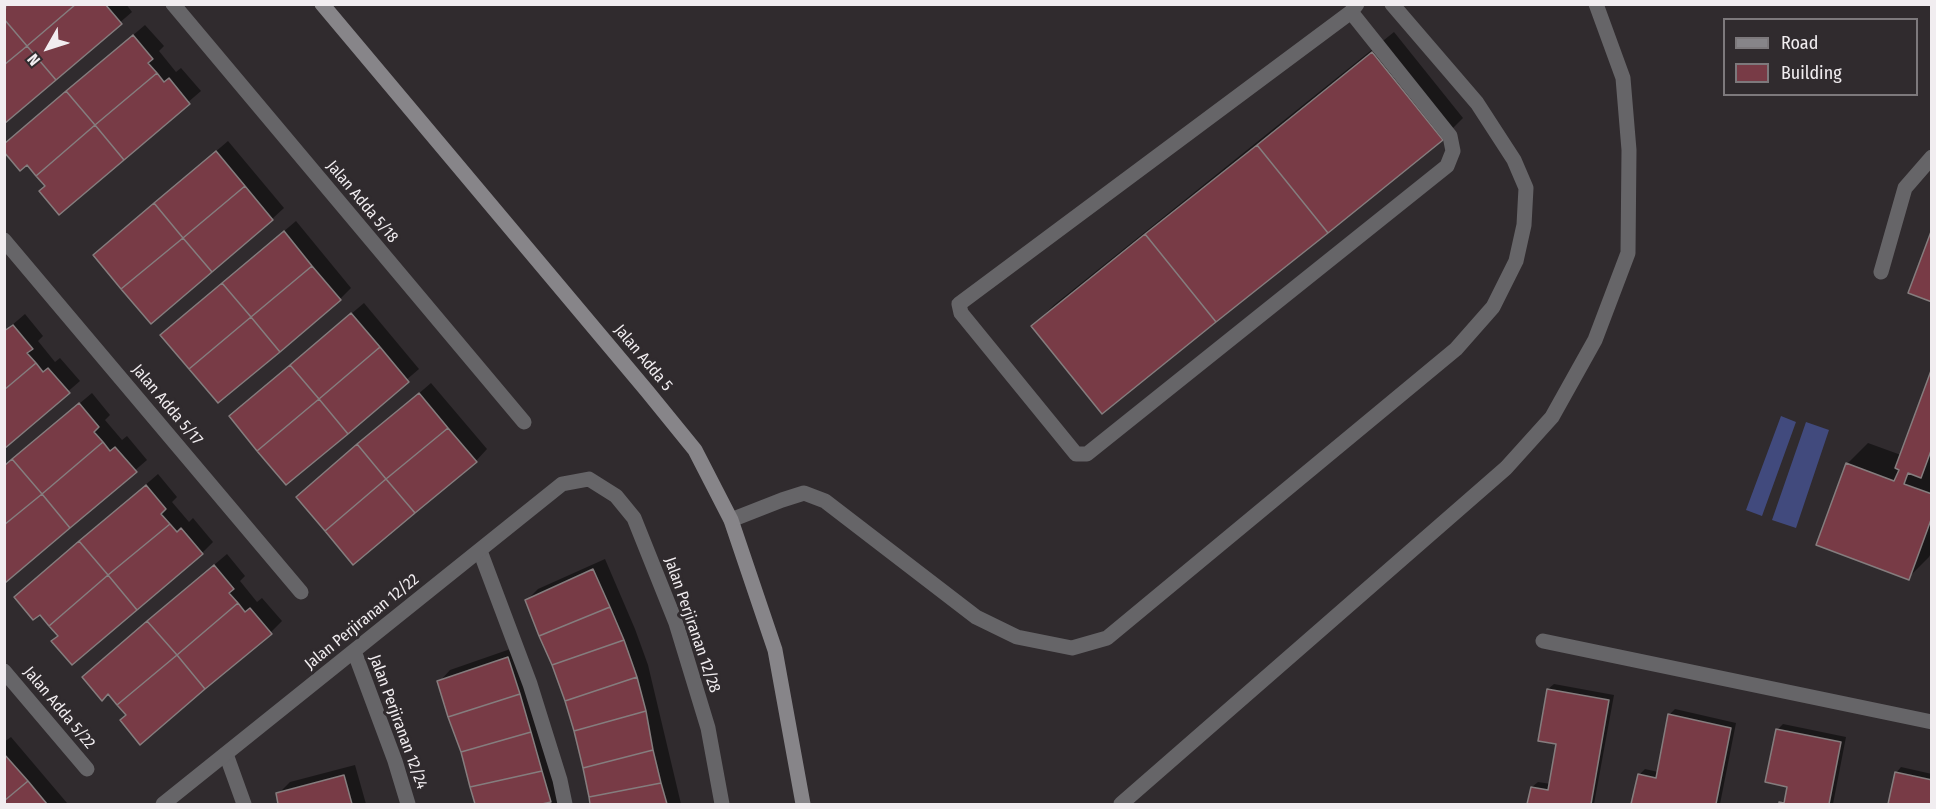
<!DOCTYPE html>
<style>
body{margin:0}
#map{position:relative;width:1936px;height:809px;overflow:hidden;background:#302b2e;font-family:"Fira Sans Condensed",sans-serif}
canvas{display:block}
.frame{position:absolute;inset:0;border:6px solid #f1edf0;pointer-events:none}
.legend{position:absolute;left:1723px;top:18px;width:195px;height:78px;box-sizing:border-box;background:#302b2e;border:2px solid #7d797c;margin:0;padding:8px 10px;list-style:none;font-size:18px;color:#f1edf0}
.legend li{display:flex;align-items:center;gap:12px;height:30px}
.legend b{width:30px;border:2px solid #7d797c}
.north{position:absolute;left:18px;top:18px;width:60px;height:60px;-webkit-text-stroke:4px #302b2e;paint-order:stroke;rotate:231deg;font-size:16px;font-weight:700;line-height:24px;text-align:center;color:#f1edf0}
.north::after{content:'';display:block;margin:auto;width:21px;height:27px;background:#f1edf0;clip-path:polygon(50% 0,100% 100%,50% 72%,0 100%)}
</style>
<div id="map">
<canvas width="1936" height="809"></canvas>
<div class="frame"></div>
<ul class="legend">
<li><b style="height:8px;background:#878589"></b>Road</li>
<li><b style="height:16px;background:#783b46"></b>Building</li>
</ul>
<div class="north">N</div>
</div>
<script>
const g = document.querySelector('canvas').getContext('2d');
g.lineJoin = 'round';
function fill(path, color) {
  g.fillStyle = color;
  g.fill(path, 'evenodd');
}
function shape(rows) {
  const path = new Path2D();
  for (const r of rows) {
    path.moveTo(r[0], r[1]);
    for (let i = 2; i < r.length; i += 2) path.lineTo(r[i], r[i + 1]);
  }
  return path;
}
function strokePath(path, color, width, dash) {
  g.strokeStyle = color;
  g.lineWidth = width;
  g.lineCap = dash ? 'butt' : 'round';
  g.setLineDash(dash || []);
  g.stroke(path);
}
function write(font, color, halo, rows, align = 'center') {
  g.font = font + ' "Fira Sans Condensed",sans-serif';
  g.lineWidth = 6;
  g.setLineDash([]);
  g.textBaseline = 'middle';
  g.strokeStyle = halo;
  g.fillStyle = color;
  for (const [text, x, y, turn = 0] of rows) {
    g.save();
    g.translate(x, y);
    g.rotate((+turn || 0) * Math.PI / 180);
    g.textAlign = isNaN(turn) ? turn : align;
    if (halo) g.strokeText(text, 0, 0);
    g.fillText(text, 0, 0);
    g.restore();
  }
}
const water = shape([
 [1781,416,1796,422,1762,516,1746,510],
 [1806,422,1829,430,1796,528,1772,520]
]);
const shadow = shape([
 [7,4,126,4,132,12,4,122,4,7],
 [145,25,164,46,159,51,176,72,181,68,201,91,59,213,47,185,14,136],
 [1394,32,1463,118,1442,139,1033,326,1054,305],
 [228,141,284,208,272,219,95,255],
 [296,221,351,288,340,299,162,335],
 [364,303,419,369,286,483,231,416],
 [25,314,43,336,38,341,55,362,60,358,80,381,4,447,4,332],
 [1932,372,1932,551,1929,557,1908,578,1847,464,1868,443,1901,455],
 [431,383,487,449,476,461,298,497],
 [92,393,110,415,105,420,122,440,127,436,147,460,6,581,4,467],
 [158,474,177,497,172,502,189,522,193,518,213,542,202,553,59,636,40,613,16,597],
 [227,554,245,576,240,581,257,602,262,598,282,621,271,632,128,715,95,666],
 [605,559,635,629,648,665,681,804,591,804,575,731,553,664,527,600,538,589],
 [519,646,564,804,477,804,439,682,450,670],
 [1554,684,1614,695,1594,804,1529,804,1532,787,1538,782,1551,784,1558,743,1548,689],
 [1675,709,1736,723,1720,804,1633,804,1639,775,1645,769,1658,772,1669,715],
 [1783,724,1846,737,1833,804,1780,804,1787,797,1789,786,1777,730],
 [11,737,67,803,66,804,4,804,4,742],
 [355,765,366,804,280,804,278,794,290,782],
 [1901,767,1932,774,1932,804,1889,804,1896,773]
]);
const building = shape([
 [6,4,76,4,27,46,4,19,6,4],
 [76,4,105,4,122,24,56,80,27,46,76,4],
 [4,19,27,46,4,65,4,19],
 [133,35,153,59,148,63,157,73,95,125,66,91,133,35],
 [27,46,56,80,4,124,4,65,27,46],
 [1372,52,1443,140,1328,233,1257,145,1372,52],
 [157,73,164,82,169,78,190,104,124,160,95,125,157,73],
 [66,91,95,125,36,176,27,165,20,171,4,152,4,144,66,91],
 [95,125,124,160,59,215,39,191,45,186,36,176,95,125],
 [1257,145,1328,233,1216,322,1145,234,1257,145],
 [216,151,245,186,183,238,154,203,216,151],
 [245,186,273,220,212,272,183,238,245,186],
 [154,203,183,238,121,289,93,255,154,203],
 [1932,229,1932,302,1908,293,1932,229],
 [284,231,312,266,251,317,222,283,284,231],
 [1145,234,1216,322,1102,414,1031,326,1145,234],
 [183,238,212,272,151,324,121,289,183,238],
 [312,266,341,300,280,352,251,317,312,266],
 [222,283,251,317,189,369,160,335,222,283],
 [351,313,380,347,319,399,290,365,351,313],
 [251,317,280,352,218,403,189,369,251,317],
 [13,325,33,349,27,353,36,363,4,390,4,331,13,325],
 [380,347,409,382,348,434,319,399,380,347],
 [36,363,43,372,48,368,70,393,4,449,4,390,36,363],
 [290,365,319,399,257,451,229,416,290,365],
 [1932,368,1932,448,1921,478,1908,473,1904,484,1932,494,1932,517,1909,580,1816,545,1846,463,1894,481,1899,470,1895,468,1932,368],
 [419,393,448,428,386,479,357,444,419,393],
 [319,399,348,434,286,485,257,451,319,399],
 [79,403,99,427,94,432,103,442,42,494,12,459,79,403],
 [448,428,477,462,415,513,386,479,448,428],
 [103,442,110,451,115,447,137,472,70,528,42,494,103,442],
 [357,444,386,479,325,531,296,497,357,444],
 [12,459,42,494,4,525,4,466,12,459],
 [386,479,415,513,353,565,325,531,386,479],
 [146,485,166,509,161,514,170,524,108,575,79,541,146,485],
 [42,494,70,528,5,583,4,525,42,494],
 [170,524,177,532,181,528,203,554,137,610,108,575,170,524],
 [79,541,108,575,49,626,40,615,33,620,14,597,79,541],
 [214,565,234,589,229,593,238,603,177,655,147,621,214,565],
 [593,569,610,607,539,636,525,600,593,569],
 [108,575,137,610,72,665,51,641,58,636,49,626,108,575],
 [238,603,245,612,250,608,272,634,205,689,177,655,238,603],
 [610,607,624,640,552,665,539,636,610,607],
 [147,621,177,655,117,705,108,694,102,701,82,677,147,621],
 [624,640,637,677,565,701,552,665,624,640],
 [177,655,205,689,140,745,120,720,126,715,117,705,177,655],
 [508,657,520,694,448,717,437,681,508,657],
 [637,677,646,711,574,731,565,701,637,677],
 [1547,689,1609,700,1591,804,1527,804,1531,787,1548,790,1556,744,1538,741,1547,689],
 [520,694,531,732,461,752,448,717,520,694],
 [646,711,653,750,583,768,574,731,646,711],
 [1668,714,1731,728,1716,804,1631,804,1638,774,1656,778,1668,714],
 [1776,729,1841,742,1829,804,1779,804,1779,802,1784,803,1787,787,1765,782,1776,729],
 [531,732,542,771,470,787,461,752,531,732],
 [653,750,661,783,589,797,583,768,653,750],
 [4,754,28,781,4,801,4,754],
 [542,771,551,802,542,804,475,804,470,787,542,771],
 [1895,772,1932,780,1932,804,1888,804,1895,772],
 [344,775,352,804,278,804,276,793,344,775],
 [28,781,47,804,4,804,4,801,28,781],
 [661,783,667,804,590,804,589,797,661,783]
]);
const lane = shape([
 [1351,12,1450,136,1453,151,1447,166,1087,454,1076,454,961,313,959,304,1351,12,1357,4],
 [1881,272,1905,188,1932,157],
 [731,520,782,500,804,493,825,501,976,617,1017,637,1072,648,1107,638,1456,349,1493,307,1516,261,1524,225,1526,188,1514,160,1477,103,1392,4],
 [480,551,530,684,560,780,565,804],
 [226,754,244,804],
 [1121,804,1506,468,1552,417,1595,340,1628,253,1629,150,1623,78,1596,4]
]);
const street = shape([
 [173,4,524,422],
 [4,240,301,592],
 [1543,641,1932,722],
 [354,651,395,761,408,804],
 [4,671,87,769],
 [163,804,562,484,589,479,616,496,634,518,676,623,708,728,722,804]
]);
const secondary = shape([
 [322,4,647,391,695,450,731,520,775,650,803,804]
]);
const streetNames = [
 ["Jalan Adda 5/18",362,202,50],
 ["Jalan Adda 5",643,358,50],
 ["Jalan Adda 5/17",167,405,50],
 ["Jalan Perjiranan 12/22",362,622,-39],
 ["Jalan Perjiranan 12/28",692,625,71],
 ["Jalan Adda 5/22",59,708,50],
 ["Jalan Perjiranan 12/24",398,722,70]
];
fill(water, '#414a7d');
fill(shadow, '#0007');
fill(building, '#783b46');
strokePath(building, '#857d7e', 1.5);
strokePath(lane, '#666568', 15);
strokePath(street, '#666568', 15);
strokePath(secondary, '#878589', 15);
write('16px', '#f1edf0', '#302b2e', streetNames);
</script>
